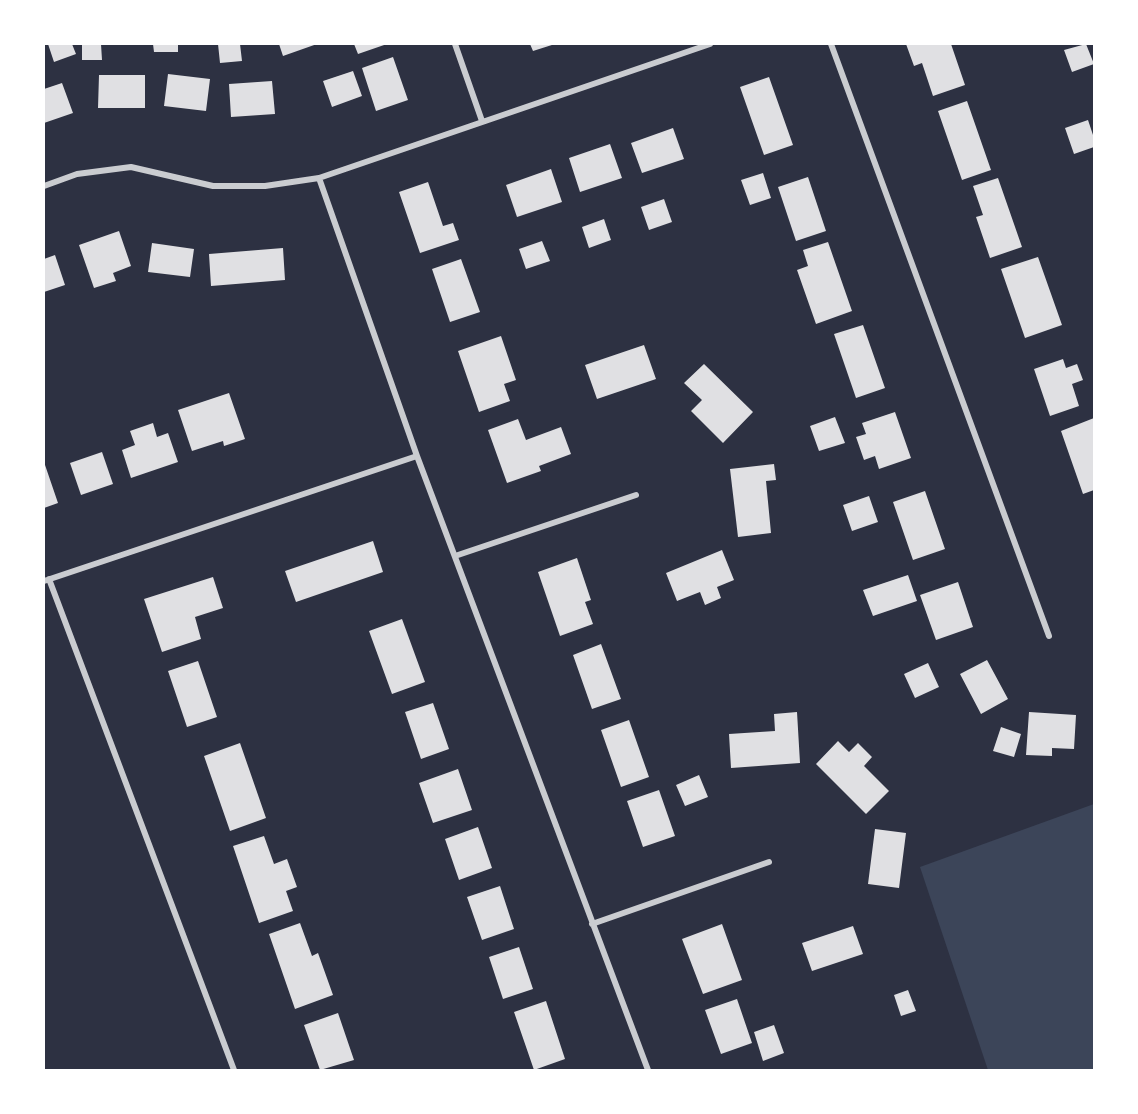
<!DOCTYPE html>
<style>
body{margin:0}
#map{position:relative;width:1138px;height:1114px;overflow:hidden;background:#2d3142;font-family:"IBM Plex Sans",sans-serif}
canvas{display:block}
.frame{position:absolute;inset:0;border:45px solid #fff;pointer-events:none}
</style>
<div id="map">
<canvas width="1138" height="1114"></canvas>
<div class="frame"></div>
</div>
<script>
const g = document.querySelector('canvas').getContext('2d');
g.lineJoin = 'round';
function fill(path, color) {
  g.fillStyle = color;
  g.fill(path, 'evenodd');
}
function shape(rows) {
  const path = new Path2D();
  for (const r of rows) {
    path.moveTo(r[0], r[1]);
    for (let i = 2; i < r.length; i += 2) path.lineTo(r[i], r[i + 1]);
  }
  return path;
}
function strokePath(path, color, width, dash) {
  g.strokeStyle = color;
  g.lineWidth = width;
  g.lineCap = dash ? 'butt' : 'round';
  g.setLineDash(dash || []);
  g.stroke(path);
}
const green = shape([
 [1094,804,1094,1070,988,1070,920,867]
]);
const building = shape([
 [48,44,72,44,76,54,54,62],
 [82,44,101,44,102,60,82,60],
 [153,44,178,44,178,52,154,52],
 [218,44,240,44,242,61,220,63],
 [279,44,317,44,283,56],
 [354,44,387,44,358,54],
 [530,44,555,44,533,51],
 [906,44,951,44,965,85,933,96,922,63,914,66],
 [1086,44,1094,64,1072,72,1064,50],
 [393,57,408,100,376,111,362,68],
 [353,71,362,96,332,107,323,81],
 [168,74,210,79,206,111,164,106],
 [99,75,145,75,145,108,98,108],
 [769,77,793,145,764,155,740,87],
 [272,81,275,114,231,117,229,84],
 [62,83,73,113,44,123,44,89],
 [967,101,991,170,962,180,938,111],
 [1088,120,1094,138,1094,147,1074,154,1065,128],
 [673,128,684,159,642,173,631,143],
 [610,144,622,178,580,192,569,158],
 [551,169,562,202,517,217,506,185],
 [763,173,771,198,750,205,741,180],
 [808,177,826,231,796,241,778,187],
 [998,178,1022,247,990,258,976,217,983,215,973,186],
 [428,182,443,226,453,223,459,240,420,253,399,192],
 [664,199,672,222,649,230,641,207],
 [604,219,611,240,589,248,582,227],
 [119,231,131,266,113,273,116,281,94,288,79,245],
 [542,241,550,261,526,269,519,249],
 [828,242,852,311,816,324,797,270,808,266,803,250],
 [152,243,194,249,190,277,148,272],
 [283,248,285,280,211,286,209,254],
 [55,255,65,285,44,292,44,259],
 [1038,257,1062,325,1025,338,1001,269],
 [461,259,480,312,450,322,432,269],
 [863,325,885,388,856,398,834,334],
 [501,336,516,380,504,384,510,401,479,412,458,351],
 [644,345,656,379,597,399,585,365],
 [1063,359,1066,368,1077,364,1083,380,1072,384,1079,406,1050,416,1034,369],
 [704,364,753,412,723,443,691,411,702,400,684,383],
 [229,393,245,439,224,446,223,441,192,451,178,410],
 [895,412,911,458,879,469,875,456,864,460,856,437,866,434,862,423],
 [835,417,845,443,819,451,810,426],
 [1094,418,1094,490,1083,494,1061,431],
 [518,419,526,440,561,427,571,454,539,466,541,471,507,483,488,430],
 [153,423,157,437,168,433,178,462,131,478,122,450,135,445,130,431],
 [102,452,113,484,81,495,70,463],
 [44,462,58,503,44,508],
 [774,464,776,480,766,481,771,533,738,537,730,469],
 [925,491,945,549,913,560,893,502],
 [869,496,878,522,852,531,843,505],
 [373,541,383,572,296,602,285,571],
 [722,550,734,580,717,587,721,598,705,605,700,592,677,601,666,573],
 [577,558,591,600,585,602,593,624,560,636,538,572],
 [908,575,917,601,873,616,863,590],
 [213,577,223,608,195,617,201,639,162,652,144,599],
 [958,582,973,627,936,640,920,595],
 [402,619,425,682,392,694,369,631],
 [601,644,621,699,592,709,573,655],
 [987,660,1008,699,981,714,960,674],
 [198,661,217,717,187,727,168,671],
 [928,663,939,687,915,698,904,674],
 [433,703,449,749,421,759,405,712],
 [797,712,800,763,731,768,729,734,775,731,774,714],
 [1029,712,1076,715,1074,749,1052,748,1052,756,1026,755],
 [629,720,649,777,621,787,601,730],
 [1001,727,1021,734,1014,757,993,751],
 [838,741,849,752,858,743,872,757,864,766,889,791,866,814,816,764],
 [240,743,266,818,230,831,204,756],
 [458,769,472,810,433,823,419,783],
 [699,775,708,797,685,806,676,785],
 [659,790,675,836,643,847,627,801],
 [478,827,492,868,459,880,445,839],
 [875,829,906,833,899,888,868,884],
 [264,836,274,864,287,859,297,887,286,891,293,911,259,923,233,846],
 [500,886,514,929,482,940,467,897],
 [300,923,312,956,318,953,333,995,295,1009,269,934],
 [722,924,742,980,703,994,682,939],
 [853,926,863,954,812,971,802,943],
 [519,947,533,989,503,999,489,957],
 [908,990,916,1011,901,1016,894,995],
 [737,999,752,1043,721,1054,705,1010],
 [546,1001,565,1059,534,1070,514,1012],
 [338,1013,354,1060,320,1070,304,1025],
 [774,1025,784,1053,763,1061,754,1032]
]);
const minor = shape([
 [455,44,482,121],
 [831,44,1049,636],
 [319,178,417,456,648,1070],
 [44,186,77,174,131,167,213,186,265,186,319,178,710,44],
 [455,556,636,495],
 [49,579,234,1070],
 [44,581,417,456],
 [592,924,769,862]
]);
fill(green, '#3c4559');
fill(building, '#e0e0e3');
strokePath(minor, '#caccd0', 6);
</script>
